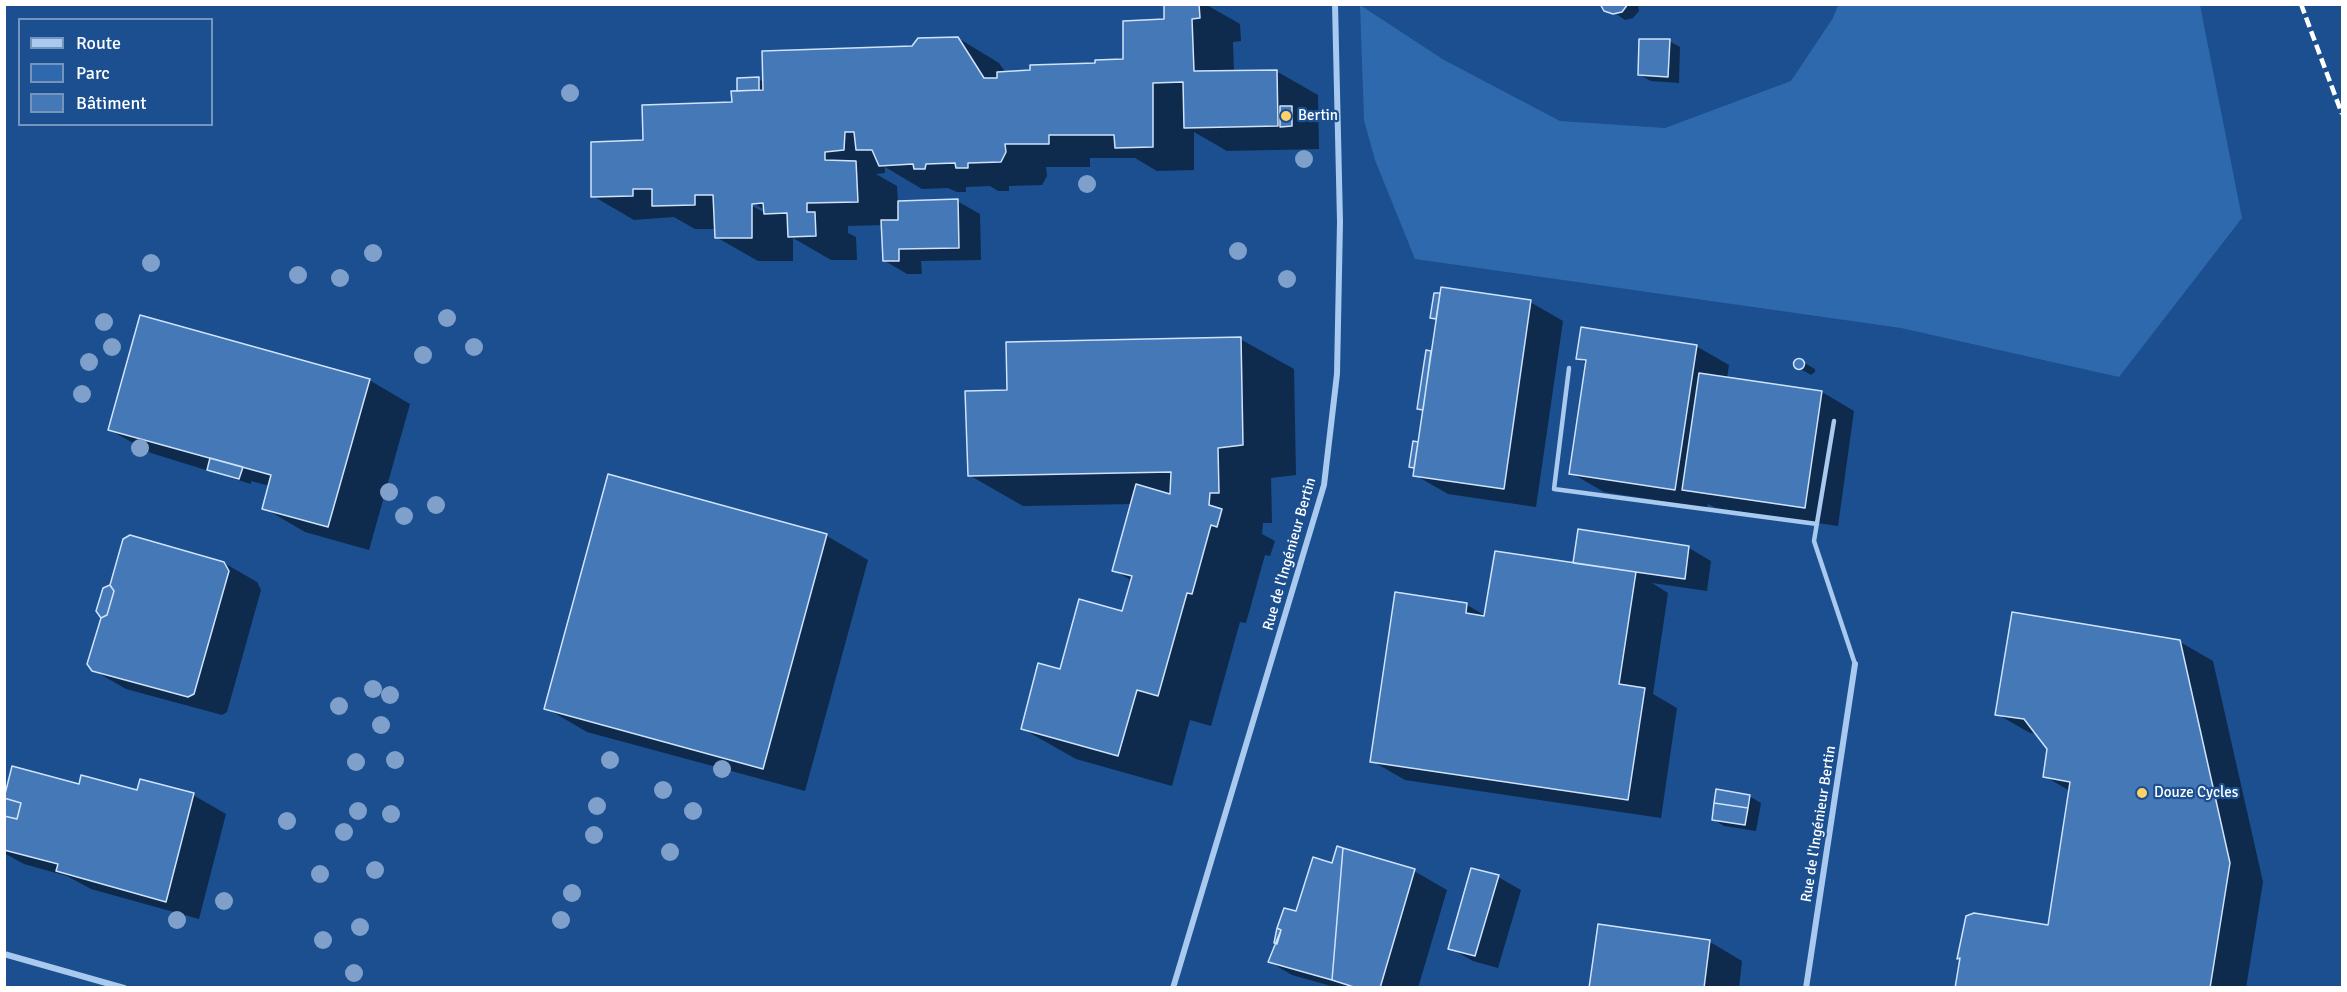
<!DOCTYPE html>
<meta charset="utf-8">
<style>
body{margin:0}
#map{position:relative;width:2347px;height:992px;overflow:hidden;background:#1b4f8f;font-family:Signika,sans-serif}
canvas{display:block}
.frame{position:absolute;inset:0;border:6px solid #fff;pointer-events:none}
.legend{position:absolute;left:18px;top:18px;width:195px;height:108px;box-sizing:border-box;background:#1b4f8f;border:2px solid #7695bc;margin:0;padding:8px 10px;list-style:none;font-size:18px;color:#fff}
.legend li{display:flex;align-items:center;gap:12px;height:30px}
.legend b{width:30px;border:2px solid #7695bc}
</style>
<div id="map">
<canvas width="2347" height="992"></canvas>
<div class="frame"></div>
<ul class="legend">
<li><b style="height:8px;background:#a9c9ee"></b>Route</li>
<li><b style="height:16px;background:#2e69ad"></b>Parc</li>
<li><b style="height:16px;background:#4478b7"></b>Bâtiment</li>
</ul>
</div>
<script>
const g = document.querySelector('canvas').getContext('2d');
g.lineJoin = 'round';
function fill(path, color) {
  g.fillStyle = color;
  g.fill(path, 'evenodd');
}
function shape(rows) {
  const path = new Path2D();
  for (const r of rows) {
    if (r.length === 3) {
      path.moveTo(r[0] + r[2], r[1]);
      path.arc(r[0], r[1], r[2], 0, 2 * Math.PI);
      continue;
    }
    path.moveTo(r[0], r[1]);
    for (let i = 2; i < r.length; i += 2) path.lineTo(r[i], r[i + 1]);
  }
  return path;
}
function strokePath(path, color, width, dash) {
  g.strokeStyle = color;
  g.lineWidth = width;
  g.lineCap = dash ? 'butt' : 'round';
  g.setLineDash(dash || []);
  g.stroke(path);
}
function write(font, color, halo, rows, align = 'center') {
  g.font = font + ' Signika,sans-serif';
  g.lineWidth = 4.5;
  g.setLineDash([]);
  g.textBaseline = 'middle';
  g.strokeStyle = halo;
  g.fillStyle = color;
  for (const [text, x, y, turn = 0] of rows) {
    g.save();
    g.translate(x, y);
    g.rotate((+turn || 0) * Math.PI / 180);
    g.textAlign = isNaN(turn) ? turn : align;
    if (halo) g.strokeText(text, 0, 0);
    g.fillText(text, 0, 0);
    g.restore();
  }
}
const green = shape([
 [1360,5,1444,60,1560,121,1665,128,1791,81,1833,18,1838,5,2200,5,2242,218,2119,377,1901,328,1415,259,1375,160,1364,120]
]);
const shadow = shape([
 [1166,4,1205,4,1240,24,1241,41,1233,42,1234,72,1276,71,1318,95,1319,149,1227,151,1194,132,1194,170,1157,171,1135,158,1090,158,1090,167,1046,167,1047,176,1042,185,1009,186,1009,191,998,191,990,186,966,187,966,192,957,192,948,188,922,189,885,167,885,173,876,174,897,186,898,203,957,201,980,214,981,260,921,261,922,274,907,274,885,261,883,225,848,226,848,233,856,237,857,260,831,260,793,238,793,261,758,261,716,237,716,229,695,229,674,217,634,220,593,196,645,142,733,103,758,79,764,82,958,38,999,63,1006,73,1125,61,1166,21],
 [746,199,765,210,765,213,745,202],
 [1602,4,1638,4,1639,11,1633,18,1625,20],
 [1669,41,1680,47,1679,83,1651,81,1640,75],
 [1439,295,1530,302,1563,321,1536,507,1448,494,1415,475,1416,469,1411,466,1418,443,1419,444,1424,411,1419,408,1432,354,1437,320,1432,317],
 [1240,339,1294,369,1296,475,1271,478,1272,523,1263,523,1262,534,1275,541,1270,556,1265,555,1246,623,1240,622,1211,726,1190,720,1172,786,1076,759,1023,729,1061,670,1123,613,1132,581,1114,570,1132,504,1023,506,969,475,1008,391],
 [1696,346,1729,365,1727,379,1822,392,1854,411,1838,526,1716,508,1708,504,1707,508,1604,492,1571,473,1587,364,1578,358],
 [1799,360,1815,369,1815,372,1811,375,1799,368,1795,365],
 [369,380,410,404,369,550,305,532,264,508,270,486,251,481,251,484,151,453,110,430],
 [609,476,827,536,868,560,805,791,587,732,546,708],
 [1689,548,1711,561,1707,591,1652,583,1668,593,1653,694,1677,708,1661,818,1405,780,1372,761,1396,594,1467,605,1486,616,1581,566],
 [224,563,257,582,261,590,227,712,222,715,126,689,93,670],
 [2180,642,2213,661,2263,882,2246,988,1957,988,1961,959,1959,958,2049,927,2070,791,2044,776,2048,749,2037,734,2030,733,1997,714],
 [80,786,193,795,226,814,199,919,91,889,67,876,24,864,4,853,4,800],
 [1749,796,1761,803,1756,831,1724,826,1713,819],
 [1333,864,1414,871,1447,890,1418,988,1338,988,1292,975,1270,962,1297,913],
 [1498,877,1521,890,1498,968,1473,961,1450,948],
 [1710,942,1742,961,1739,988,1590,988]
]);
const building = shape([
 [1164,4,1199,4,1200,18,1192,19,1194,71,1277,70,1278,126,1184,128,1183,82,1153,83,1153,147,1115,148,1114,135,1049,135,1049,144,1005,144,1006,152,1001,162,968,163,968,168,956,168,955,163,926,164,925,169,914,169,913,164,879,166,872,150,856,150,854,132,845,132,844,150,825,152,825,160,856,161,858,202,807,203,807,212,815,212,816,236,788,237,787,213,764,214,763,203,752,204,752,238,715,238,713,195,695,195,695,205,652,206,652,189,633,189,633,196,591,197,591,142,643,140,642,105,732,102,731,91,763,90,762,51,912,46,918,38,958,37,984,78,997,78,997,72,1030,70,1030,65,1095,63,1095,60,1123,59,1123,21,1164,19,1164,4],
 [1600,4,1628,4,1622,12,1613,14,1604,11,1600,4],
 [1639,39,1670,39,1668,77,1638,75,1639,39],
 [759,77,759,90,737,91,737,78,759,77],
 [1280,106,1292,106,1292,126,1280,127,1280,106],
 [958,199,959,248,899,249,899,261,883,261,881,220,898,220,898,201,958,199],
 [1441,287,1531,300,1504,489,1413,476,1441,287],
 [1434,293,1440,293,1436,319,1430,318,1434,293],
 [140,315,370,379,328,527,262,509,271,475,108,430,140,315],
 [1581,327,1697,345,1675,490,1569,474,1586,360,1576,359,1581,327],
 [1241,337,1243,445,1218,448,1219,493,1210,493,1209,505,1222,509,1217,527,1211,525,1192,594,1187,593,1158,696,1137,690,1118,756,1021,729,1038,663,1060,669,1079,599,1122,611,1132,576,1112,571,1136,484,1170,494,1171,472,968,476,965,391,1007,390,1006,342,1241,337],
 [1426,350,1431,351,1423,410,1417,409,1426,350],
 [1799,364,5.5],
 [1699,373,1822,391,1805,508,1682,490,1699,373],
 [1413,441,1418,442,1414,468,1409,467,1413,441],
 [210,458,243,467,239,479,207,470,210,458],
 [608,474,827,534,763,769,544,709,608,474],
 [1578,529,1689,546,1685,579,1573,563,1578,529],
 [130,535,224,562,229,571,194,694,188,697,92,671,87,664,101,618,107,615,114,591,110,585,123,539,130,535],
 [1495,551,1636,572,1619,684,1645,688,1628,800,1370,762,1395,592,1467,603,1466,613,1484,616,1495,551],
 [110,585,114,591,107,615,101,618,96,611,103,588,110,585],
 [2012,612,2180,640,2230,863,2210,988,1955,988,1960,958,1957,959,1966,916,1974,913,2048,925,2070,782,2043,777,2047,749,2024,719,1995,715,2012,612],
 [12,766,79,784,81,775,137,790,140,779,194,793,166,902,56,871,58,864,4,850,4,816,17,819,21,803,4,798,12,766],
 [1716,789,1750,795,1748,808,1714,803,1716,789],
 [4,798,21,803,17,819,4,816,4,798],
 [1714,803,1748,808,1745,825,1712,820,1714,803],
 [1337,846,1343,848,1332,980,1268,962,1281,930,1277,928,1284,908,1296,911,1313,857,1332,863,1337,846],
 [1343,848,1415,869,1380,988,1357,988,1332,980,1343,848],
 [1471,868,1499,875,1475,956,1448,949,1471,868],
 [1598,924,1710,940,1704,988,1589,988,1598,924],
 [1277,928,1281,930,1277,944,1274,943,1277,928]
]);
const service = shape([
 [1569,368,1554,489,1817,524],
 [1834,421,1814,541,1855,664]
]);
const minor = shape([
 [4,954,124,988],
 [1173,988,1324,485,1337,374,1340,222,1335,4],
 [1806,988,1855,664]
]);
const rail = shape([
 [2301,4,2342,114]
]);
const trees = [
 [570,93],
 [1304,159],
 [1087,184],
 [1238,251],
 [373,253],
 [151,263],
 [298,275],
 [340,278],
 [1287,279],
 [447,318],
 [104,322],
 [112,347],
 [474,347],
 [423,355],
 [89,362],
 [82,394],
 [140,448],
 [389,492],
 [436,505],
 [404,516],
 [373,689],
 [390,695],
 [339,706],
 [381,725],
 [395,760],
 [610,760],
 [356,762],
 [722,769],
 [663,790],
 [597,806],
 [358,811],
 [693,811],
 [391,814],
 [287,821],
 [344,832],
 [594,835],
 [670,852],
 [375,870],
 [320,874],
 [572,893],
 [224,901],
 [177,920],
 [561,920],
 [360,927],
 [323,940],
 [354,973]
];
const markers = [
 [1286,116,6,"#ffd166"],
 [2142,793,6,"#ffd166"]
];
const poiNames = [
 ["Bertin",1298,116],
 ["Douze Cycles",2154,793]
];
const streetNames = [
 ["Rue de l'Ingénieur Bertin",1290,554,-74],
 ["Rue de l'Ingénieur Bertin",1819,824,-81]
];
fill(green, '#2e69ad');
fill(shadow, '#0007');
fill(building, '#4478b7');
strokePath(building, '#cfe3fa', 1.5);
strokePath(service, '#a9c9ee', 4.5);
strokePath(minor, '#a9c9ee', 6);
strokePath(rail, '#fff', 4.5, [10, 4.5]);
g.fillStyle = '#7ea0ca';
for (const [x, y] of trees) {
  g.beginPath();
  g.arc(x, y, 9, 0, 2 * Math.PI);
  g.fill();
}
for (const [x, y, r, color] of markers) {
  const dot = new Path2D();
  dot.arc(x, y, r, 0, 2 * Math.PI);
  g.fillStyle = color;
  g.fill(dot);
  strokePath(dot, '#1b4f8f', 2);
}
write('15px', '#fff', '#1b4f8f', poiNames, 'left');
write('15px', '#fff', '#1b4f8f', streetNames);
</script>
